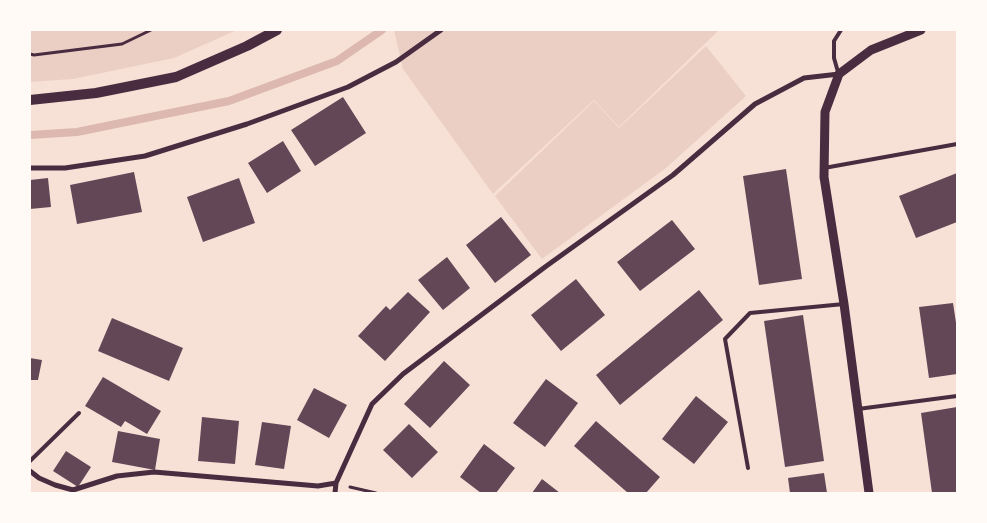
<!DOCTYPE html>
<style>
body{margin:0}
#map{position:relative;width:987px;height:523px;overflow:hidden;background:#f7e1d7;font-family:"Crimson Pro",serif}
canvas{display:block}
.frame{position:absolute;inset:0;border:31px solid #fffaf5;pointer-events:none}
</style>
<div id="map">
<canvas width="987" height="523"></canvas>
<div class="frame"></div>
</div>
<script>
const g = document.querySelector('canvas').getContext('2d');
g.lineJoin = 'round';
function fill(path, color) {
  g.fillStyle = color;
  g.fill(path, 'evenodd');
}
function shape(rows) {
  const path = new Path2D();
  for (const r of rows) {
    path.moveTo(r[0], r[1]);
    for (let i = 2; i < r.length; i += 2) path.lineTo(r[i], r[i + 1]);
  }
  return path;
}
function strokePath(path, color, width, dash) {
  g.strokeStyle = color;
  g.lineWidth = width;
  g.lineCap = dash ? 'butt' : 'round';
  g.setLineDash(dash || []);
  g.stroke(path);
}
const green = shape([
 [30,30,237,30,174,58,73,79,30,82],
 [394,30,719,30,619,127,594,100,493,194,403,69],
 [706,46,746,96,666,168,542,259,495,196,594,101,619,128]
]);
const stream = shape([
 [30,135,77,132,229,101,337,61,382,30]
]);
const building = shape([
 [343,97,366,133,315,166,291,130],
 [283,141,301,171,267,193,248,163],
 [786,169,802,279,759,285,743,176],
 [134,172,142,212,77,224,70,185],
 [957,173,957,222,916,238,899,196],
 [48,178,51,207,30,209,30,180],
 [239,178,255,223,203,242,187,197],
 [501,217,531,255,495,283,466,245],
 [672,220,695,249,640,291,617,262],
 [447,257,470,288,443,310,418,280],
 [576,279,605,315,561,351,531,315],
 [699,290,723,320,620,405,596,375],
 [408,292,430,312,385,361,358,336,386,306,390,310],
 [953,303,957,329,957,374,929,378,919,307],
 [803,315,824,461,785,467,764,321],
 [112,318,183,348,169,381,98,351],
 [30,358,42,360,38,380,30,380],
 [444,361,470,385,430,428,404,404],
 [103,377,161,411,147,434,125,421,121,427,85,406],
 [546,379,578,403,545,447,513,423],
 [314,388,347,405,329,438,297,420],
 [696,396,728,422,694,464,662,439],
 [957,407,957,493,932,493,921,413],
 [202,417,239,421,235,464,198,461],
 [596,421,660,477,646,493,628,493,574,446],
 [262,422,291,426,284,469,255,465],
 [409,424,438,452,412,478,383,450],
 [118,431,160,439,155,470,112,462],
 [484,444,515,468,496,493,481,493,460,477],
 [66,451,91,467,78,487,53,471],
 [824,473,827,493,790,493,788,478],
 [542,479,560,493,532,493]
]);
const path = shape([
 [30,54,34,55,122,44,151,30],
 [350,487,376,493]
]);
const service = shape([
 [838,72,834,58,834,41,841,30],
 [824,168,957,144],
 [858,409,957,396],
 [30,461,79,413],
 [748,468,725,339,750,313,844,304]
]);
const minor = shape([
 [30,168,65,168,145,156,247,124,348,87,396,62,441,30],
 [30,471,39,478,55,485,73,490,117,476,154,472,318,486,336,483],
 [335,493,336,483,372,404,403,374,545,267,673,175,755,104,804,78,839,74]
]);
const tertiary = shape([
 [869,493,844,304,824,177,825,112,839,74,871,50,921,30]
]);
const secondary = shape([
 [30,100,96,93,176,77,247,46,277,30]
]);
fill(green, '#ebcfc5');
strokePath(stream, '#dcb8b0', 8);
fill(building, '#644757');
strokePath(path, '#4a2c40', 3);
strokePath(service, '#4a2c40', 4);
strokePath(minor, '#4a2c40', 5);
strokePath(tertiary, '#4a2c40', 9);
strokePath(secondary, '#4a2c40', 10);
</script>
